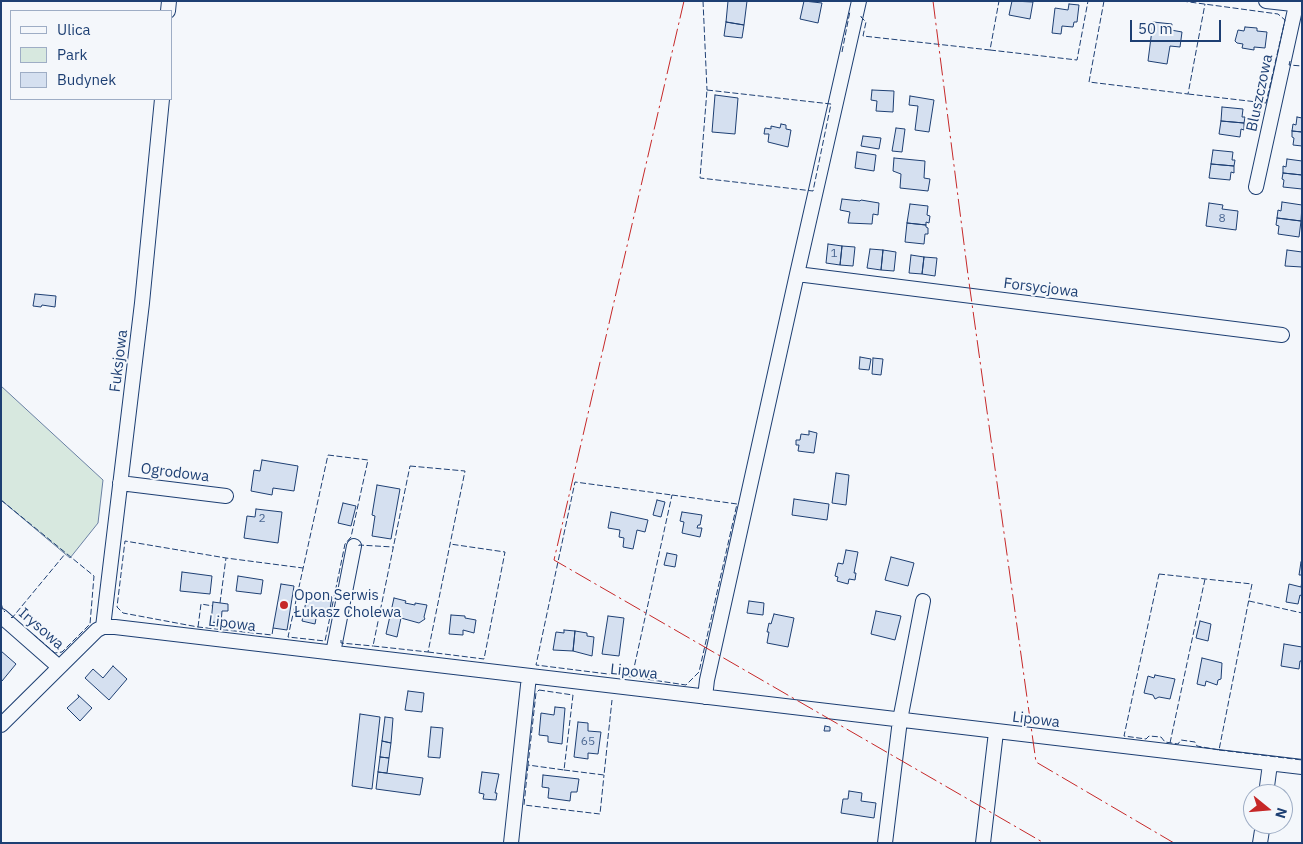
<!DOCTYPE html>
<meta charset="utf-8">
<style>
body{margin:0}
#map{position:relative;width:1303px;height:844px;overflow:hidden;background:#f4f7fb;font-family:"IBM Plex Sans",sans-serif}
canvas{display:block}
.frame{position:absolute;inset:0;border:2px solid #1d3f73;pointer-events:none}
.legend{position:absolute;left:10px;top:10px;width:162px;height:90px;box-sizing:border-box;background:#f4f7fb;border:1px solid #9eadc5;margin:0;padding:6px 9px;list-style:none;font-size:15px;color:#1d3f73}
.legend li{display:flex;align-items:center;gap:10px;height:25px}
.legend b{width:25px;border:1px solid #9eadc5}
.north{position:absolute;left:1243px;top:784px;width:50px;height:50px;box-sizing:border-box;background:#f4f7fb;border:1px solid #9eadc5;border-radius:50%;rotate:107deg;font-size:14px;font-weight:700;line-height:20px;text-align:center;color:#1d3f73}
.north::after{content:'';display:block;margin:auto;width:18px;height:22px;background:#c62828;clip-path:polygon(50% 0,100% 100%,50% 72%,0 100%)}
.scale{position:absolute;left:1130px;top:20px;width:91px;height:22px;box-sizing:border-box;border:2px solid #1d3f73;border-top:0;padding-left:6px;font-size:15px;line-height:18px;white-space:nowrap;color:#1d3f73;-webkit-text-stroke:4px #f4f7fb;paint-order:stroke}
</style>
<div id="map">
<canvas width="1303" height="844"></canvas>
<div class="frame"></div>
<ul class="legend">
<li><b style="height:6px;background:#f4f7fb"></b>Ulica</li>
<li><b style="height:14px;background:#d7e8df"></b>Park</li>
<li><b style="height:14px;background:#d5e0f0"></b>Budynek</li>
</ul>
<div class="north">N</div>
<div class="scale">50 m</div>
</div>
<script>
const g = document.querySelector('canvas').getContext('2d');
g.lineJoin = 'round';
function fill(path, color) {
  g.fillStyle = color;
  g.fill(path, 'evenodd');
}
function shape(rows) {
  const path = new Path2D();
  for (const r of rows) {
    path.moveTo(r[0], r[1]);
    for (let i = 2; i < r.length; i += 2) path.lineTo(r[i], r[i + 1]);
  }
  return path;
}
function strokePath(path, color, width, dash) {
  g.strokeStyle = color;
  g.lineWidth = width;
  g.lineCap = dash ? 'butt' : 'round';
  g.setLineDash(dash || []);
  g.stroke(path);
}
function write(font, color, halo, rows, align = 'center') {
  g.font = font + ' "IBM Plex Sans",sans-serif';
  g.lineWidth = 4;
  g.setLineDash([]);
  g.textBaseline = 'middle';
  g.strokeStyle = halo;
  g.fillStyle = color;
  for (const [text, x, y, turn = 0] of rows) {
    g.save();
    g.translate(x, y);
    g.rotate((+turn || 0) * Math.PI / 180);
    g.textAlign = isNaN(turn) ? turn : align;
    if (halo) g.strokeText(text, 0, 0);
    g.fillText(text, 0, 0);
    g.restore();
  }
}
const green = shape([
 [1,386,103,480,98,523,70,558,1,500,1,386]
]);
const building = shape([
 [728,1,747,1,744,25,726,22,728,1],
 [804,1,822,3,818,23,800,19,804,1],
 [1012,1,1033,2,1030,19,1009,15,1012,1],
 [1069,4,1079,5,1077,22,1074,22,1073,27,1062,26,1061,34,1052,33,1055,8,1068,10,1069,4],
 [726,22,744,25,742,38,724,36,726,22],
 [1153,22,1172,24,1171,30,1182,32,1180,47,1170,46,1167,64,1148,61,1153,22],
 [1245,27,1257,28,1257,31,1267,32,1265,48,1254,47,1254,50,1242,48,1243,44,1237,43,1235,41,1238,30,1244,31,1245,27],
 [872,90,894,91,893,112,876,111,877,101,871,100,872,90],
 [715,95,738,98,735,134,712,132,715,95],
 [910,96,934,100,929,132,915,130,918,106,909,105,910,96],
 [1222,107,1243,109,1242,117,1245,117,1244,123,1221,121,1222,107],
 [1297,117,1302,118,1302,132,1292,131,1293,124,1296,125,1297,117],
 [1221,121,1244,123,1244,130,1241,129,1240,137,1219,134,1221,121],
 [781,124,786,125,786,129,791,130,788,147,768,142,769,134,764,134,765,128,771,129,771,126,780,128,781,124],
 [896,128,905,129,902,152,892,151,896,128],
 [1292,131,1302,132,1302,146,1293,145,1294,138,1292,137,1292,131],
 [863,136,881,138,879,149,861,146,863,136],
 [1213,150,1233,152,1232,160,1235,160,1234,166,1211,164,1213,150],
 [857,152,876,155,874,171,855,168,857,152],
 [894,158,925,161,924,178,930,179,928,191,900,188,901,174,893,171,894,158],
 [1287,159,1302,161,1302,175,1283,173,1283,166,1286,167,1287,159],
 [1211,164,1234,166,1234,173,1231,172,1230,180,1209,178,1211,164],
 [1283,173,1302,175,1302,189,1283,187,1284,180,1282,179,1283,173],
 [842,199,860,201,861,200,879,203,878,215,873,214,872,224,848,223,850,212,840,210,842,199],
 [1282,202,1302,205,1301,221,1277,218,1278,210,1281,211,1282,202],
 [1209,203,1223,205,1222,209,1238,211,1236,230,1206,226,1209,203],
 [910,204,928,206,927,215,930,216,929,223,926,222,926,225,907,223,910,204],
 [1277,218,1301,221,1299,237,1278,234,1279,226,1276,225,1277,218],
 [907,223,926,225,926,227,928,228,928,234,925,234,924,244,905,242,907,223],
 [828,244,842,246,840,265,826,263,828,244],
 [842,246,855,247,853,266,840,265,842,246],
 [870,249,883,250,881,270,867,268,870,249],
 [883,250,896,252,894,271,881,270,883,250],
 [1287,250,1302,252,1302,267,1285,266,1287,250],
 [911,255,924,257,922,274,909,273,911,255],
 [924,257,937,258,935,276,922,274,924,257],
 [35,294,56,296,55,307,42,305,41,307,33,306,35,294],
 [860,357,871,359,869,370,859,369,860,357],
 [873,358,883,359,881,375,872,374,873,358],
 [809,431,817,433,814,453,798,451,799,445,796,445,796,440,800,440,801,434,809,435,809,431],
 [262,460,298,466,294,491,273,488,272,495,251,491,254,470,260,471,262,460],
 [836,473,849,475,846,505,832,503,836,473],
 [377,485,400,489,391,539,372,536,375,516,372,515,377,485],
 [794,499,829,504,827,520,792,515,794,499],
 [657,500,665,502,661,517,653,515,657,500],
 [343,503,356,506,351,526,338,523,343,503],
 [256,509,282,512,278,543,244,538,247,516,255,517,256,509],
 [611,512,648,520,645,532,637,530,633,549,623,547,624,538,619,537,620,530,608,528,611,512],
 [682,512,702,515,700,525,698,525,697,528,702,528,700,537,682,533,684,522,680,521,682,512],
 [846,550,858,552,854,573,856,573,855,580,849,579,848,584,837,581,838,577,835,576,838,563,843,564,846,550],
 [667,553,677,555,675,567,664,565,667,553],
 [891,557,914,563,908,586,885,580,891,557],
 [1301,562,1302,562,1302,575,1299,575,1301,562],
 [182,572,212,576,210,594,180,591,182,572],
 [238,576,263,580,261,594,236,591,238,576],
 [1302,581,1302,596,1300,595,1298,604,1286,602,1289,584,1301,587,1302,581],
 [281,584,294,586,287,630,273,628,281,584],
 [308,592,332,597,329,615,317,613,315,624,302,621,308,592],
 [394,598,406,601,405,603,415,605,415,603,427,605,424,617,425,619,419,623,401,618,397,637,386,634,394,598],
 [749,601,764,603,763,615,747,613,749,601],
 [213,602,228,604,228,611,222,611,221,623,211,622,213,602],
 [876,611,901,616,895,640,871,634,876,611],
 [774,614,794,618,788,647,767,643,769,632,767,632,769,623,771,624,774,614],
 [451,615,465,616,465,618,476,620,474,633,463,630,463,635,449,634,451,615],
 [608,616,624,618,619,656,602,654,608,616],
 [1200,621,1211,624,1208,641,1196,638,1200,621],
 [564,630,575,631,573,651,553,650,556,632,564,633,564,630],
 [575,631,587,633,587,636,594,637,592,656,573,651,575,631],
 [1284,644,1302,647,1302,661,1300,661,1299,669,1281,666,1284,644],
 [1,651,16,664,2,681,1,681,1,651],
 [1202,658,1222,663,1221,679,1218,680,1217,685,1206,681,1205,686,1197,684,1202,658],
 [113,666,127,679,109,700,85,678,93,669,103,678,113,666],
 [1155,675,1175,679,1170,699,1159,697,1155,699,1153,695,1144,693,1148,676,1154,678,1155,675],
 [408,691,424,693,422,712,405,710,408,691],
 [78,695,92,708,80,721,67,708,79,697,78,695],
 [555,707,565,708,562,744,548,742,548,736,539,735,541,713,554,715,555,707],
 [360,714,380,717,372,789,352,786,360,714],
 [385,717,393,718,391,743,382,741,385,717],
 [578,722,588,723,588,731,601,732,598,754,588,753,588,759,574,757,578,722],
 [825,726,830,727,830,731,824,731,825,726],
 [431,727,443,728,440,758,428,757,431,727],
 [382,741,391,743,389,758,380,757,382,741],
 [380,757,389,758,387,773,378,772,380,757],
 [378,772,423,778,420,795,376,789,378,772],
 [482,772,499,774,495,793,497,793,496,800,483,799,484,794,479,793,482,772],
 [543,775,579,779,577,792,571,792,570,801,548,798,549,788,542,787,543,775],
 [849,791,862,793,861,801,876,803,874,818,841,813,843,799,848,799,849,791]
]);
const minor = shape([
 [1266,1,1302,5],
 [168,11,169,1],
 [1256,187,1296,5],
 [797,274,1282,335],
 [120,483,226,496],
 [1,616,59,667],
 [103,627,142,303,162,99],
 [333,653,354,546],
 [705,697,707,680,797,274,859,1],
 [1,725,97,630,103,627,115,627,1302,767],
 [1266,794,1270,764],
 [511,843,529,676],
 [885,843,900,720,923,601],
 [983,843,996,732],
 [1260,843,1263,824]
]);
const fence = shape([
 [703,1,707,90],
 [1104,1,1089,82,1188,94,1205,4],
 [1182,1,1278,14,1285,20,1266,103,1188,94],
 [861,16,861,17,866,22,863,36,990,50,999,1],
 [990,50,1077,60,1088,1],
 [842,52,850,11],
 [1290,61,1289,65,1302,66],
 [707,90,831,104,813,191,700,178,707,90],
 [328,455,368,460,351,537,345,544,325,641,288,637,328,455],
 [410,466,465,471,428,652,373,646,410,466],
 [672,495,737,504,699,672,686,685,632,677,672,495],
 [1,500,94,576,90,624,62,652,55,653,34,635],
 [359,546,359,545,393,547],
 [1159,574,1252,584,1219,750,1197,746,1195,742,1181,740,1178,744,1165,742,1161,737,1149,736,1146,739,1124,736,1159,574],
 [1249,601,1302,613],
 [1,603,3,610,5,612],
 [220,603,226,558],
 [11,617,12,618,65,554],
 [198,627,201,604,213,606],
 [273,628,272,635,198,627,123,613,117,607,125,541,226,558,303,568],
 [341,640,341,643,373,646],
 [428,652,484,659,505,552,450,544],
 [632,677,536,665,575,482,672,495],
 [539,690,573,695,564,770,528,765,536,693,539,690],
 [1170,743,1205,579],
 [1219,750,1302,760],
 [528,765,524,805,600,814,604,775],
 [564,770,604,775,612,700]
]);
const power = shape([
 [684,1,554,560,1044,843],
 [933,1,968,275,1036,762,1174,843]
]);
const markers = [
 [284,605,5,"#c62828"]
];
const numberNames = [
 ["8",1222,219],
 ["1",834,254],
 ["2",262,519],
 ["65",588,742]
];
const streetNames = [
 ["Bluszczowa",1260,93,-78],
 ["Forsycjowa",1041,288,7],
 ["Fuksjowa",119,361,-83],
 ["Ogrodowa",175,473,7],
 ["Lipowa",232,624,7],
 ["Irysowa",41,629,41],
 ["Lipowa",634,672,6],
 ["Lipowa",1036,720,7]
];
const poiNames = [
 ["Opon Serwis",294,596],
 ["Łukasz Cholewa",294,613]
];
fill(green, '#d7e8df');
strokePath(green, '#687fa3', 1);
fill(building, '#d5e0f0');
strokePath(building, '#1d3f73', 1);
strokePath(minor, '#1d3f73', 16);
strokePath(minor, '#f4f7fb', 14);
strokePath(fence, '#1d3f73', 1, [6, 2.5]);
strokePath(power, '#c62828', 1, [18, 4, 2.5, 4]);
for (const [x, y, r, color] of markers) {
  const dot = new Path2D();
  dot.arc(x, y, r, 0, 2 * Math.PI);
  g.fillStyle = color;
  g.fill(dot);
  strokePath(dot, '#f4f7fb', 2);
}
write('12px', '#4b6792', null, numberNames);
write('15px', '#1d3f73', '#f4f7fb', streetNames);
write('15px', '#1d3f73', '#f4f7fb', poiNames, 'left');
</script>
